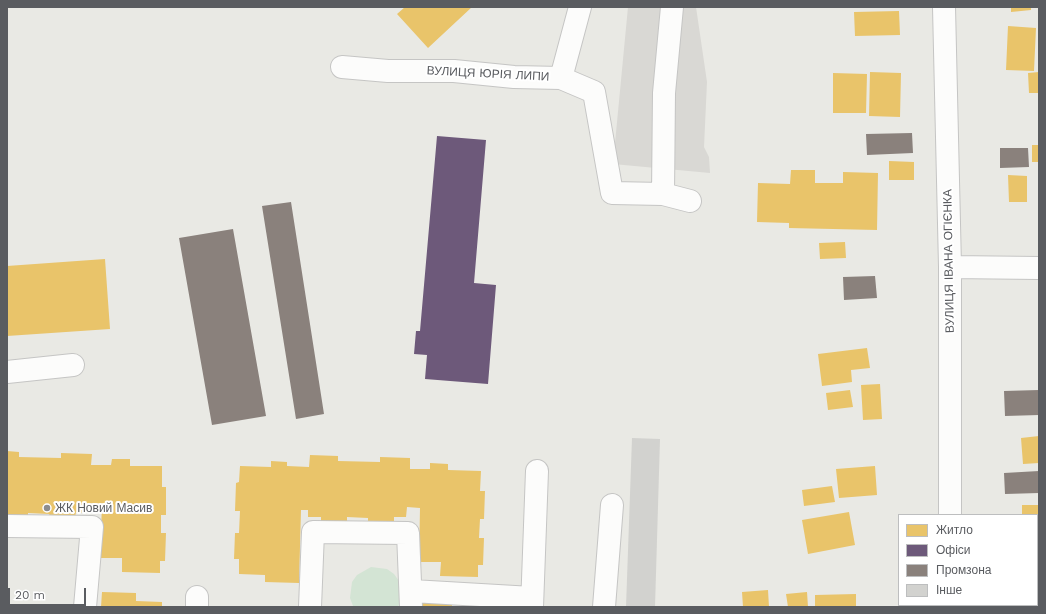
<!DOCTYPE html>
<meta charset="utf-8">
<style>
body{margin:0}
#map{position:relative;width:1046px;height:614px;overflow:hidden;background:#e9e9e4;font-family:"Work Sans",sans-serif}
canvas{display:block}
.frame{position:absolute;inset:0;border:8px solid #5a5c60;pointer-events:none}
.legend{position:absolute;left:898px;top:514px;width:140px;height:92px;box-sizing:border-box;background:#fff;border:1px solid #bdbebf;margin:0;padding:5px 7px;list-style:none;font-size:12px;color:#5a5c60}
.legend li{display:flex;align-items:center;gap:8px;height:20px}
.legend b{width:20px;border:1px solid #bdbebf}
.scale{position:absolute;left:8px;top:588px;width:78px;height:18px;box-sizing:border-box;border:2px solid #5a5c60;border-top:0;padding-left:5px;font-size:12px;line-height:14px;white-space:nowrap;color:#5a5c60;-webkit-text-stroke:3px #fff;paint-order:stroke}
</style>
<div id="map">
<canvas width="1046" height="614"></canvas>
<div class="frame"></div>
<ul class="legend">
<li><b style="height:11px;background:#e9c46a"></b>Житло</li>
<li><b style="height:11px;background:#6d597a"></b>Офіси</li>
<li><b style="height:11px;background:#8a817c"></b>Промзона</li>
<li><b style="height:11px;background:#d2d2cf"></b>Інше</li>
</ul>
<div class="scale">20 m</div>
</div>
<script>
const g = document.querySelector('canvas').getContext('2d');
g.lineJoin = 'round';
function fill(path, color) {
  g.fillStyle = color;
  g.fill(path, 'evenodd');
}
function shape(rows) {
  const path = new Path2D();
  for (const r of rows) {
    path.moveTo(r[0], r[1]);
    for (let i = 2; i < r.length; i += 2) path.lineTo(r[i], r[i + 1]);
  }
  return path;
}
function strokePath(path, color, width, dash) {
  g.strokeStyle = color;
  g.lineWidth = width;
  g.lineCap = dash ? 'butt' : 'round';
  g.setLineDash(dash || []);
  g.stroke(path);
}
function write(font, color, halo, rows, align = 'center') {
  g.font = font + ' "Work Sans",sans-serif';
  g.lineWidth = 4;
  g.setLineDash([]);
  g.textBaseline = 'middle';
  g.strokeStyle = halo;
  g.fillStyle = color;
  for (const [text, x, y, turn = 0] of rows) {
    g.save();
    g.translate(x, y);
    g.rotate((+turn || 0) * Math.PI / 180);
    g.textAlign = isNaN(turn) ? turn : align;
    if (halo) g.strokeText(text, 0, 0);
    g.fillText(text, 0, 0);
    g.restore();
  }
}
const industrial = shape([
 [628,7,696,7,707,82,704,147,709,157,710,173,613,164]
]);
const green = shape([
 [371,567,387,569,394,574,399,581,401,599,398,607,353,606,350,598,352,582,357,575]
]);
const homes = shape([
 [405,7,472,7,428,48,397,14],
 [1011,7,1031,7,1031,10,1011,12],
 [899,11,900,35,855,36,854,12],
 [1008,26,1036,28,1034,71,1006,70],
 [870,72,901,73,900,117,869,116],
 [1039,72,1039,93,1029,93,1028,73],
 [833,73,867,74,866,113,833,113],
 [1032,145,1039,145,1039,162,1032,162],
 [889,161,914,162,914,180,889,180],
 [791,170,815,170,815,183,843,183,843,172,878,173,877,230,789,228,789,223,757,222,758,183,790,184],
 [1008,175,1027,176,1027,202,1009,202],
 [845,242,846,258,820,259,819,243],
 [105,259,110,329,7,336,7,266],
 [867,348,870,368,851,370,852,382,822,386,818,354],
 [880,384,882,419,863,420,861,385],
 [850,390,853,407,828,410,826,393],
 [1039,436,1039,463,1023,464,1021,438],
 [7,451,19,452,19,457,61,458,61,453,92,454,91,465,111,465,112,459,130,459,130,466,162,466,162,487,166,487,166,515,161,515,161,533,166,533,165,561,160,561,160,573,122,572,122,558,100,558,102,504,88,503,88,513,76,512,75,518,50,517,49,514,28,513,28,517,7,516],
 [310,455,338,456,338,461,380,462,380,457,410,458,410,469,430,469,430,463,448,464,448,470,481,471,480,491,485,491,484,519,480,519,479,538,484,538,483,565,478,565,478,577,440,576,441,562,419,562,420,508,407,507,406,517,394,517,394,522,368,521,368,518,347,517,347,521,321,521,321,517,308,517,308,510,301,510,299,583,265,582,265,575,239,574,239,559,234,559,235,533,239,533,240,511,235,511,236,483,239,482,240,466,271,467,271,461,287,462,287,466,309,467],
 [875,466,877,495,839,498,836,469],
 [832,486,835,502,804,506,802,490],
 [1022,505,1039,505,1039,537,1037,537,1037,515,1022,515],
 [849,512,855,545,808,554,802,520],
 [768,590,769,607,743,607,742,592],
 [102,592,136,593,136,601,162,602,162,607,101,607],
 [807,592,808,607,788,607,786,594],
 [856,594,856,607,815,607,815,595],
 [418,602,452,603,452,607,418,607]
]);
const offices = shape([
 [437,136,486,140,474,283,496,285,488,384,425,379,427,355,414,354,416,331,420,331]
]);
const industry = shape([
 [912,133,913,153,867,155,866,134],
 [1000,148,1028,148,1029,167,1000,168],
 [291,202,324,414,296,419,262,206],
 [233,229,266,416,212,425,179,238],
 [875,276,877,298,844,300,843,277],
 [1039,390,1039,415,1005,416,1004,391],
 [1039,471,1039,493,1005,494,1004,473]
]);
const building = shape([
 [632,438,660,439,655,607,626,607]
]);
const minor = shape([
 [944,7,950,267,950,515],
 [342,67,388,71,454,71,514,77,561,78,580,7],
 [561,78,594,92,612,193,663,194,690,201],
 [663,194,664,93,672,7],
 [950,267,1039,268],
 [7,372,73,365],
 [7,526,92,527,85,607],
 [412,591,532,598],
 [197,607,197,597],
 [310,607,313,532,408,533,411,607],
 [532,607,537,471],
 [604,607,612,505],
 [950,607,950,605]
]);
const markers = [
 [47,508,4,"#8c8d8e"]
];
const streetNames = [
 ["ВУЛИЦЯ ЮРІЯ ЛИПИ",488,74,3],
 ["ВУЛИЦЯ ІВАНА ОГІЄНКА",949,261,-91]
];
const poiNames = [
 ["ЖК Новий Масив",55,508]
];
fill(industrial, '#d9d8d4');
fill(green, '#d3e4d4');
fill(homes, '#e9c46a');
fill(offices, '#6d597a');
fill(industry, '#8a817c');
fill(building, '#d2d2cf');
strokePath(minor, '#c5c5c4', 24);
strokePath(minor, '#fcfcfb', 22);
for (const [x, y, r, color] of markers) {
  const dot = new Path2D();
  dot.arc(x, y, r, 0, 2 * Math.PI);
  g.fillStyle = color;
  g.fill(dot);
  strokePath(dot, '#fff', 1.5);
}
write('12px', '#5a5c60', '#fff', streetNames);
write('12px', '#5a5c60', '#fff', poiNames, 'left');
</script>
